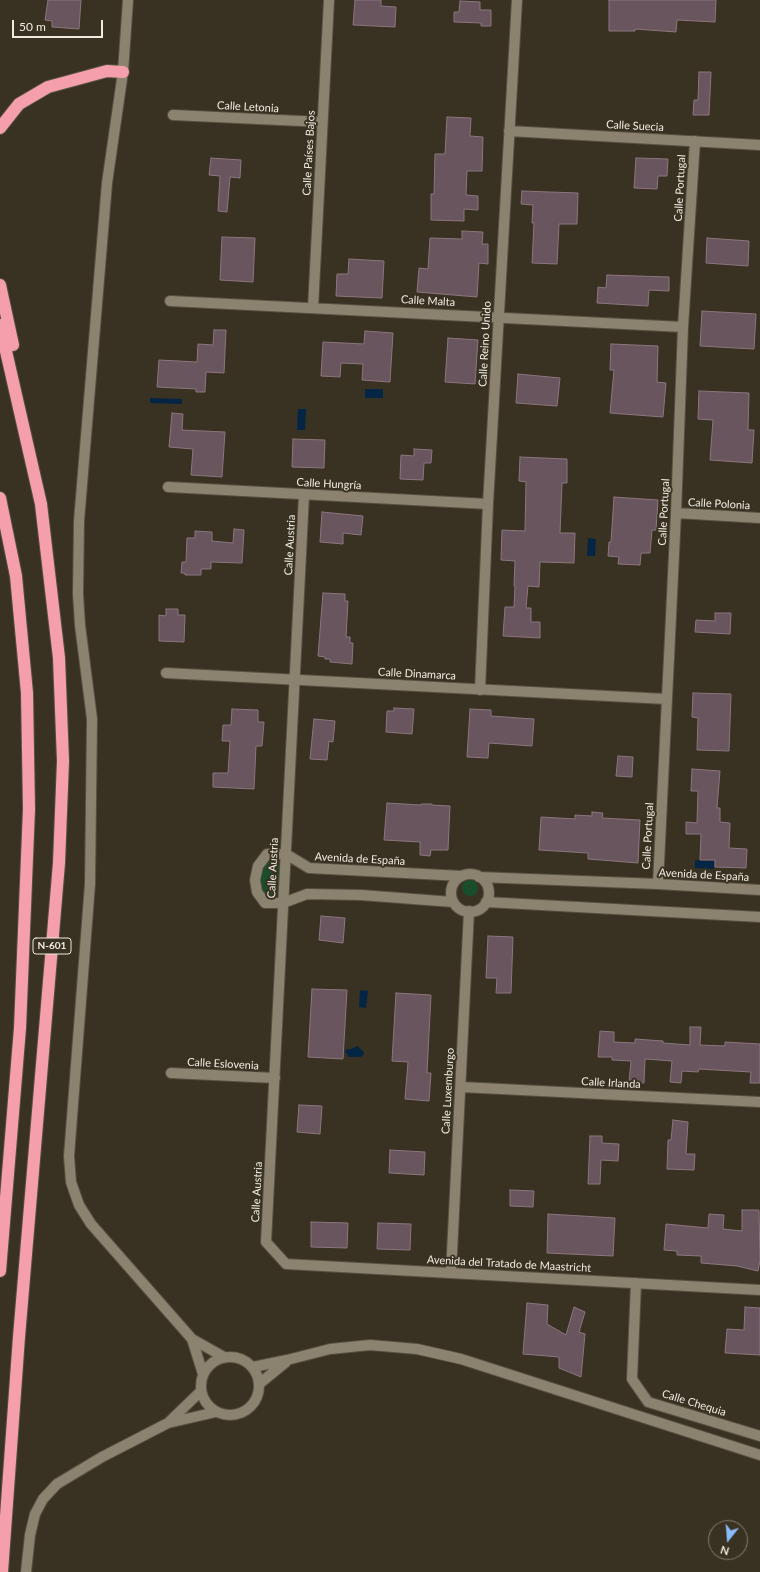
<!DOCTYPE html>
<meta charset="utf-8">
<style>
body{margin:0}
#map{position:relative;width:760px;height:1572px;overflow:hidden;background:#393222;font-family:Lato,sans-serif}
canvas{display:block}
.north{position:absolute;left:708px;top:1520px;width:40px;height:40px;box-sizing:border-box;background:#393222;border:1px solid #827c6e;border-radius:50%;rotate:197deg;font-size:11px;font-weight:700;line-height:16px;text-align:center;color:#f0ebe1}
.north::after{content:'';display:block;margin:auto;width:14px;height:18px;background:#87bbfb;clip-path:polygon(50% 0,100% 100%,50% 72%,0 100%)}
.scale{position:absolute;left:12px;top:20px;width:91px;height:18px;box-sizing:border-box;border:2px solid #f0ebe1;border-top:0;padding-left:5px;font-size:12px;line-height:14px;white-space:nowrap;color:#f0ebe1;-webkit-text-stroke:3px #393222;paint-order:stroke}
</style>
<div id="map">
<canvas width="760" height="1572"></canvas>
<div class="north">N</div>
<div class="scale">50 m</div>
</div>
<script>
const g = document.querySelector('canvas').getContext('2d');
g.lineJoin = 'round';
function fill(path, color) {
  g.fillStyle = color;
  g.fill(path, 'evenodd');
}
function shape(rows) {
  const path = new Path2D();
  for (const r of rows) {
    if (r.length === 3) {
      path.moveTo(r[0] + r[2], r[1]);
      path.arc(r[0], r[1], r[2], 0, 2 * Math.PI);
      continue;
    }
    path.moveTo(r[0], r[1]);
    for (let i = 2; i < r.length; i += 2) path.lineTo(r[i], r[i + 1]);
  }
  return path;
}
function strokePath(path, color, width, dash) {
  g.strokeStyle = color;
  g.lineWidth = width;
  g.lineCap = dash ? 'butt' : 'round';
  g.setLineDash(dash || []);
  g.stroke(path);
}
function write(font, color, halo, rows, align = 'center') {
  g.font = font + ' Lato,sans-serif';
  g.lineWidth = 4;
  g.setLineDash([]);
  g.textBaseline = 'middle';
  g.strokeStyle = halo;
  g.fillStyle = color;
  for (const [text, x, y, turn = 0] of rows) {
    g.save();
    g.translate(x, y);
    g.rotate((+turn || 0) * Math.PI / 180);
    g.textAlign = isNaN(turn) ? turn : align;
    if (halo) g.strokeText(text, 0, 0);
    g.fillText(text, 0, 0);
    g.restore();
  }
}
const green = shape([
 [273,858,280,865,278,893,276,896,269,898,264,894,260,885,260,873,265,862],
 [470,888,8]
]);
const water = shape([
 [365,389,383,389,383,398,365,398],
 [150,398,182,399,182,404,150,403],
 [298,409,306,409,305,430,297,430],
 [588,538,596,539,595,556,587,556],
 [695,860,714,861,714,869,695,868],
 [360,990,368,991,366,1008,359,1007],
 [357,1046,363,1051,364,1054,361,1057,349,1057,345,1051,347,1049,351,1049]
]);
const building = shape([
 [48,0,81,0,79,29,52,27,52,21,45,20,48,0],
 [355,0,381,0,381,6,396,7,395,27,353,25,355,0],
 [609,0,716,0,715,22,677,20,676,32,635,29,635,31,609,31,609,0],
 [460,1,480,2,480,10,491,10,491,26,481,26,481,23,454,22,454,12,459,12,460,1],
 [699,72,711,72,709,115,693,115,694,100,698,100,699,72],
 [447,117,471,118,470,136,483,137,482,171,467,171,466,195,478,196,478,210,464,209,464,221,431,220,431,194,434,194,435,154,445,154,447,117],
 [211,158,241,160,240,178,230,177,227,212,218,211,220,176,209,175,211,158],
 [636,158,668,159,667,176,658,176,657,189,634,188,636,158],
 [522,191,578,193,577,224,559,224,557,264,532,263,534,223,532,223,533,205,521,204,522,191],
 [462,231,483,232,482,244,488,244,488,264,479,263,477,297,417,292,419,268,428,269,430,238,462,239,462,231],
 [222,237,255,238,253,282,220,280,222,237],
 [707,238,749,241,748,266,706,263,707,238],
 [349,259,384,261,382,298,336,296,337,274,348,274,349,259],
 [607,275,669,277,669,291,649,290,648,306,597,303,598,287,606,288,607,275],
 [702,311,756,314,754,349,700,346,702,311],
 [214,330,226,330,224,373,206,372,205,392,196,392,196,389,157,387,159,360,197,362,198,344,213,345,214,330],
 [365,331,393,333,390,382,362,380,363,364,341,363,340,377,321,376,323,342,364,344,365,331],
 [448,338,478,340,475,384,445,382,448,338],
 [611,344,658,346,657,382,666,383,663,417,610,413,614,370,610,370,611,344],
 [518,374,560,378,557,406,516,403,518,374],
 [699,391,749,393,748,430,754,430,752,463,710,460,713,420,698,419,699,391],
 [172,413,183,414,182,430,225,432,222,477,191,475,193,449,169,447,172,413],
 [293,439,325,440,324,468,292,467,293,439],
 [414,449,432,450,431,463,424,463,423,480,400,479,401,455,414,456,414,449],
 [520,457,567,459,567,483,562,483,560,533,575,533,574,563,540,562,539,587,528,586,526,608,531,608,531,622,540,622,540,638,503,636,505,607,514,607,515,586,514,586,515,561,501,560,502,530,525,531,526,482,519,481,520,457],
 [614,497,658,500,656,530,652,530,650,553,641,553,640,565,618,564,619,557,608,556,609,542,611,542,614,497],
 [322,512,363,516,361,535,343,533,343,544,320,542,322,512],
 [234,529,244,530,242,563,211,562,211,569,201,569,201,575,185,575,185,573,181,573,182,562,186,562,187,538,195,538,195,531,212,532,212,541,233,543,234,529],
 [323,593,345,594,345,601,348,601,346,637,350,637,350,643,353,643,352,664,330,662,330,659,325,659,325,657,318,656,323,593],
 [166,609,178,609,178,615,185,615,184,642,159,641,159,615,166,616,166,609],
 [715,613,731,613,730,634,695,632,696,620,715,621,715,613],
 [693,693,731,694,729,751,697,750,698,718,692,717,693,693],
 [394,708,414,709,412,734,386,732,387,711,394,711,394,708],
 [232,709,258,710,258,722,264,722,262,746,256,746,254,789,213,787,213,773,228,773,230,741,222,741,223,725,231,725,232,709],
 [470,709,491,710,491,716,534,719,532,746,489,743,488,758,467,757,470,709],
 [314,719,335,721,333,742,329,741,327,760,310,759,314,719],
 [618,756,633,757,632,777,616,776,618,756],
 [692,769,720,771,717,808,720,808,720,822,730,823,729,848,747,849,746,868,715,867,715,860,700,860,701,834,686,834,686,822,697,823,698,791,691,791,692,769],
 [387,803,421,805,421,804,432,804,432,805,450,806,448,850,431,850,430,856,420,855,420,842,384,840,387,803],
 [592,812,603,813,602,818,640,820,638,863,588,859,588,853,539,850,541,817,575,819,575,815,592,816,592,812],
 [321,916,345,918,343,943,319,940,321,916],
 [488,936,513,937,511,993,496,993,497,978,486,978,488,936],
 [312,989,347,990,343,1059,308,1057,312,989],
 [396,993,431,995,427,1073,431,1073,429,1101,405,1099,408,1062,392,1061,396,993],
 [690,1027,701,1027,700,1045,725,1046,725,1042,760,1044,760,1083,750,1083,751,1072,699,1069,698,1072,682,1071,681,1083,670,1082,672,1061,645,1059,644,1083,629,1082,631,1061,612,1060,612,1057,598,1057,600,1031,614,1032,614,1042,635,1043,635,1039,663,1041,663,1043,690,1045,690,1027],
 [299,1105,322,1106,320,1134,297,1132,299,1105],
 [673,1120,688,1122,686,1154,695,1154,694,1170,667,1169,668,1140,671,1140,673,1120],
 [590,1136,602,1136,602,1143,619,1144,618,1161,601,1160,600,1184,588,1184,590,1136],
 [390,1150,425,1152,424,1175,389,1173,390,1150],
 [510,1190,534,1191,533,1207,510,1206,510,1190],
 [742,1210,759,1210,760,1261,758,1271,737,1266,701,1263,701,1256,677,1255,677,1251,664,1250,666,1224,708,1228,709,1214,724,1215,723,1229,742,1231,742,1210],
 [548,1214,615,1218,613,1256,547,1253,548,1214],
 [311,1222,348,1223,347,1248,311,1247,311,1222],
 [378,1223,411,1224,410,1250,377,1249,378,1223],
 [527,1303,548,1305,547,1324,566,1335,574,1307,585,1312,579,1332,585,1334,581,1377,559,1368,559,1357,523,1354,527,1303],
 [745,1307,760,1308,760,1355,725,1353,727,1329,744,1330,745,1307]
]);
const street = shape([
 [128,0,123,72,107,183,79,521,78,594,80,625,92,719,90,884,69,1156,71,1182,79,1205,91,1224,192,1339,224,1357],
 [173,115,322,122],
 [509,131,760,145],
 [170,301,683,327],
 [313,308,329,0],
 [168,487,488,504],
 [304,495,266,1242,286,1264,760,1290],
 [676,513,760,518],
 [166,673,666,699],
 [480,690,488,504,517,0],
 [470,893,19],
 [479,877,658,884,760,890],
 [658,884,676,513,683,327,695,141],
 [453,902,361,895,307,894,283,903,265,903,257,892,255,880,258,866,267,854,286,854,309,868,462,876],
 [486,902,760,917],
 [171,1073,275,1078],
 [461,1087,760,1102],
 [451,1273,469,911],
 [636,1283,632,1379,648,1402,760,1436],
 [192,1339,203,1374],
 [230,1386,29],
 [253,1367,287,1360,330,1349,370,1345,417,1349,461,1359,760,1455],
 [259,1384,286,1362],
 [168,1423,201,1391],
 [26,1572,30,1535,35,1514,43,1499,57,1484,102,1457,168,1423,216,1412]
]);
const highway = shape([
 [0,128,19,104,48,87,107,71,123,72],
 [0,285,13,345],
 [0,325,41,504,59,658,63,761,59,863,19,1337,2,1572],
 [0,498,16,576,27,693,29,809,20,1028,0,1271]
]);
const shields = [
 [52,946,38]
];
const shieldNames = [
 ["N-601",52,946]
];
const streetNames = [
 ["Calle Letonia",248,107,3],
 ["Calle Suecia",635,126,3],
 ["Calle Países Bajos",309,153,-87],
 ["Calle Portugal",680,188,-87],
 ["Calle Malta",428,301,3],
 ["Calle Reino Unido",485,344,-87],
 ["Calle Hungría",329,484,3],
 ["Calle Polonia",719,504,3],
 ["Calle Portugal",664,512,-87],
 ["Calle Austria",290,545,-87],
 ["Calle Dinamarca",417,674,3],
 ["Calle Portugal",648,836,-87],
 ["Avenida de España",360,859,3],
 ["Calle Austria",273,868,-87],
 ["Avenida de España",704,875,3],
 ["Calle Eslovenia",223,1064,3],
 ["Calle Irlanda",611,1083,3],
 ["Calle Luxemburgo",448,1091,-87],
 ["Calle Austria",257,1192,-87],
 ["Avenida del Tratado de Maastricht",509,1264,3],
 ["Calle Chequia",694,1403,17]
];
fill(green, '#1a4d2b');
fill(water, '#042543');
fill(building, '#68555e');
strokePath(building, '#8b767f', 1);
strokePath(street, '#565042', 12);
strokePath(highway, '#565042', 14);
strokePath(street, '#8b8370', 10);
strokePath(highway, '#f59fac', 12);
for (const [x, y, w] of shields) {
  const box = new Path2D();
  box.roundRect(x - w / 2, y - 8, w, 16, 3);
  g.fillStyle = '#393222';
  g.fill(box);
  strokePath(box, '#f0ebe1', 1);
}
write('bold 10px', '#f0ebe1', null, shieldNames);
write('11px', '#f0ebe1', '#393222', streetNames);
</script>
